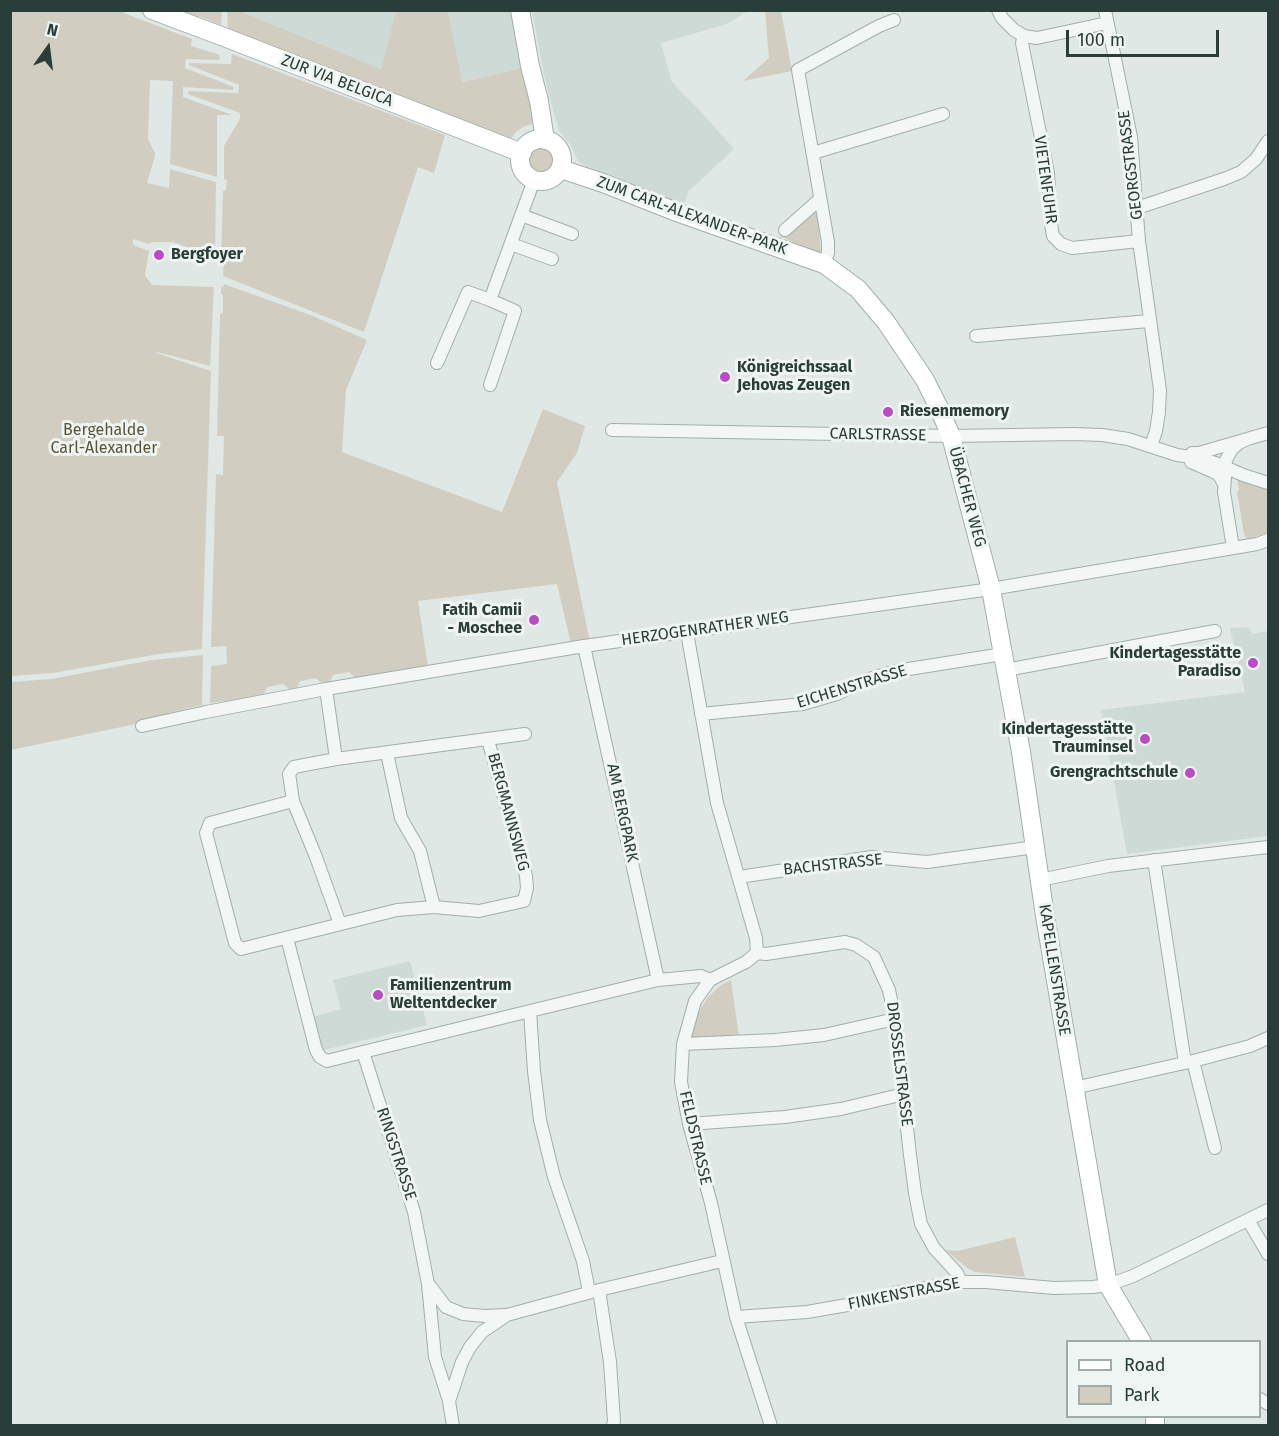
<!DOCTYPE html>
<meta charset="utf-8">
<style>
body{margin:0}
#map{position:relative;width:1279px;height:1436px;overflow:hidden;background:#e0e8e5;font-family:"Fira Sans",sans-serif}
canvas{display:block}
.frame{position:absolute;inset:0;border:12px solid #293e38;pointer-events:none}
.legend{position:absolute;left:1066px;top:1340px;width:195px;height:78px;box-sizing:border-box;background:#eff5f3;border:2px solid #a0aca8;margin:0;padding:8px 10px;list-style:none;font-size:18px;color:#293e38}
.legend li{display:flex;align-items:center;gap:12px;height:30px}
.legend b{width:30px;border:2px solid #a0aca8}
.north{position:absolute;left:18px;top:18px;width:60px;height:60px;-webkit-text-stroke:4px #eff5f3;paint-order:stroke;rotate:14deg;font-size:16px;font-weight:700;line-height:24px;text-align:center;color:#293e38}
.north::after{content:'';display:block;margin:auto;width:21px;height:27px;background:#293e38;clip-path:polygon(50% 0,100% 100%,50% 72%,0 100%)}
.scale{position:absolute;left:1066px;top:30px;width:153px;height:27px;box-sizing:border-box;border:3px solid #293e38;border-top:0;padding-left:8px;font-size:18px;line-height:21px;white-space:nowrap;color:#293e38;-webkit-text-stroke:4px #eff5f3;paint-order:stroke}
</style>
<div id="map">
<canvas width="1279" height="1436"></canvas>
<div class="frame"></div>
<ul class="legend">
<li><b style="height:8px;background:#fff"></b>Road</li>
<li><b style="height:16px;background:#d1cec1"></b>Park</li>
</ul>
<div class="north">N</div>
<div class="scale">100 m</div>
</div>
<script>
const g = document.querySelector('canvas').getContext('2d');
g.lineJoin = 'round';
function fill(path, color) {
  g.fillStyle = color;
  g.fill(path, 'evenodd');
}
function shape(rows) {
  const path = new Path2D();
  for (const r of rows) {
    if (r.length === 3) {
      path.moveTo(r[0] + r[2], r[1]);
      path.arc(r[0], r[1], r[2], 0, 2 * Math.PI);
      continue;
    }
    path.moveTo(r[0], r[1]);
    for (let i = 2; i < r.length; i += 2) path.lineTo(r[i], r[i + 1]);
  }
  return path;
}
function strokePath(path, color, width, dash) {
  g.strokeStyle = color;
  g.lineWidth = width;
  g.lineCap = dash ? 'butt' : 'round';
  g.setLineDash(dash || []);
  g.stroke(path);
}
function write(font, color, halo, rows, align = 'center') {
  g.font = font + ' "Fira Sans",sans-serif';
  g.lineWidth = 6;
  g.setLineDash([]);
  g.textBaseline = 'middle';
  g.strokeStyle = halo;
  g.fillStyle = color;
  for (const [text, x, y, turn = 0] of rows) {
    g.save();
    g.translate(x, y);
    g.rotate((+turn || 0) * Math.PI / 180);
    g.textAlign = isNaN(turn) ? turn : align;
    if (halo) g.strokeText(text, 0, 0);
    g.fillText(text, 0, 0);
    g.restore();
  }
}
const built = shape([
 [240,11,396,11,381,69],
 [448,11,512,11,522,68,461,82],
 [532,11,748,11,727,24,661,43,672,82,704,115,734,149,688,192,684,205,589,168,578,161,570,144,559,131,556,121,544,75],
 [1249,627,1252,634,1268,631,1268,836,1127,854,1101,710,1245,692,1230,628],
 [410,961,427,1025,320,1051,312,1017,341,1009,333,980]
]);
const green = shape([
 [11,10,123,11,124,13,129,15,192,39,191,46,220,55,219,60,186,59,185,68,234,87,233,90,183,87,183,97,232,115,217,115,217,177,170,164,173,81,150,80,148,139,155,153,155,156,147,183,169,188,170,169,216,182,215,258,173,242,151,242,149,244,133,239,133,245,149,251,145,275,152,285,214,287,210,366,157,352,156,353,211,371,202,649,159,654,53,673,11,676],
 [174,11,222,11,221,25,199,16,197,19],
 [227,11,240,11,381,69,396,11,448,11,462,82,522,68,512,11,535,123,523,127,516,132,509,140,228,31],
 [765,11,781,11,792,71,743,81,769,58],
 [232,54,445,135,434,173,418,167,364,332,223,276,224,263,221,261,223,191,226,190,227,180,224,179,224,146,240,119,240,113,188,94,188,91,238,93,239,85,189,65,189,63,231,64],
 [542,159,15],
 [817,203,821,256,780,236],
 [224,284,313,316,367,340,346,390,342,452,502,512,543,409,585,426,577,453,557,482,590,642,571,644,557,584,418,601,428,667,357,679,349,672,333,675,329,684,324,685,316,678,300,681,296,690,291,691,283,684,267,687,263,696,225,705,224,701,210,703,211,666,227,664,226,646,211,647,216,474,223,475,224,436,217,436,220,314,223,313,223,295,221,294,221,287,223,287],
 [1237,479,1268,489,1268,533,1247,539,1244,534,1237,492,1239,490],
 [203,655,202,705,172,712,131,725,11,750,11,682,51,679,152,660],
 [731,980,739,1037,692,1038,693,1028,698,1013,708,997,721,985],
 [1015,1237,1025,1277,975,1272,967,1268,946,1250,958,1251]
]);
const street = shape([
 [998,10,1002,18,1014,30,1024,36,1037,38,1107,23],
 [1105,10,1131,137,1139,241,1160,390,1159,412,1156,431,1151,446],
 [1024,36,1022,43,1048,173,1051,224,1053,236,1061,244,1072,248,1139,241],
 [813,153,943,114],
 [1137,208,1224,179,1241,172,1256,159,1268,141],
 [521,215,572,234],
 [785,230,820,199],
 [511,244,552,259],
 [824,264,828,253,828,242,798,70,879,26,894,20],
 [490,300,534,180],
 [976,336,1149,321],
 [437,363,468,292,490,300,515,311,490,385],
 [612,430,951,436,1074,434,1102,435,1128,439,1177,455,1200,458,1218,464,1243,475,1268,483],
 [1192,453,1199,453,1268,433],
 [1191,462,1214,472,1219,475,1224,484],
 [1233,548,1224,492,1226,460,1232,449,1239,443,1250,438],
 [687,632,717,803,756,938,757,953],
 [584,646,658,980],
 [1006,670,1215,631],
 [326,689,336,759],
 [701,714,803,704,837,694,869,679,896,671,1003,654],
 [142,726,206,712,326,689,584,646,991,589,1257,544,1268,540],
 [387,753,401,818,420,851,434,907],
 [293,801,210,823,206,833,235,943,241,949,397,910,434,907,479,911,524,901,527,888,526,876,488,740],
 [1154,860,1185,1063],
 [739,877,872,857,927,862,1035,847],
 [1040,880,1108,866,1268,847],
 [340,924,316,857,293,801,289,774,294,767,336,759,525,734],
 [287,938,316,1050,320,1057,327,1061,363,1052],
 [757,953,746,962,710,980,695,1001,683,1044,681,1082,689,1124,711,1203,736,1317,771,1426],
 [757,953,766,954,845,942,856,945,874,957,889,990,895,1019,910,1155,915,1193,921,1224,934,1248,957,1273,961,1282],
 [530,1011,658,980,701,976,710,980],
 [683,1044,775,1040,824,1035,895,1019],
 [1193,1061,1215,1148],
 [1074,1088,1193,1061,1250,1046,1268,1038],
 [689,1124,785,1117,841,1109,904,1094],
 [1248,1220,1268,1254],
 [430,1286,446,1307,463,1314,485,1316,505,1315],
 [599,1290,610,1362,614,1421,613,1426],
 [736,1317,807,1312,853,1304,895,1293,961,1282,986,1282,1054,1288,1093,1287,1108,1285,1133,1276,1268,1210],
 [1260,1399,1268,1404],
 [449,1401,462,1362,470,1347,482,1332,507,1315,599,1290,722,1261],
 [453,1426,449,1401,435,1357,428,1284,414,1212,363,1052,530,1011,534,1071,540,1120,554,1177,583,1261,589,1292]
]);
const secondary = shape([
 [152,10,224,37,522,153],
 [520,10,530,66,539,101,545,140],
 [541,160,21],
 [561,169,603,183,674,211,824,264,858,289,886,322,925,380,938,406,951,436,991,589,1021,752,1045,916,1108,1285,1142,1342],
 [1155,1416,1155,1426]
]);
const markers = [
 [159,255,6,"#ba4cc6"],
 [725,377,6,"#ba4cc6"],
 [888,412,6,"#ba4cc6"],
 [534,620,6,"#ba4cc6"],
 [1253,663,6,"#ba4cc6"],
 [1145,739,6,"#ba4cc6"],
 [1190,773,6,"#ba4cc6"],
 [378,995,6,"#ba4cc6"]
];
const streetNames = [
 ["ZUR VIA BELGICA",337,81,21],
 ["GEORGSTRASSE",1131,165,-97],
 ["VIETENFUHR",1045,180,82],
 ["ZUM CARL-ALEXANDER-PARK",692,216,20],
 ["CARLSTRASSE",878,435,1],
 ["ÜBACHER WEG",967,497,75],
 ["HERZOGENRATHER WEG",705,629,-8],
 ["EICHENSTRASSE",852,687,-17],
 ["BERGMANNSWEG",508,812,75],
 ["AM BERGPARK",622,813,78],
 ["BACHSTRASSE",833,865,-6],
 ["KAPELLENSTRASSE",1054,970,81],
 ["DROSSELSTRASSE",899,1064,83],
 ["FELDSTRASSE",695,1138,77],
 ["RINGSTRASSE",396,1154,72],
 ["FINKENSTRASSE",904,1294,-11]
];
const poiNames = [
 ["Bergfoyer",171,255],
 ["Königreichssaal",737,368],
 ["Jehovas Zeugen",737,386],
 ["Riesenmemory",900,412],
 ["Fatih Camii",522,611,"right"],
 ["- Moschee",522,629,"right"],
 ["Kindertagesstätte",1241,654,"right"],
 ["Paradiso",1241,672,"right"],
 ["Kindertagesstätte",1133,730,"right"],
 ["Trauminsel",1133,748,"right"],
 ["Grengrachtschule",1178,773,"right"],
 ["Familienzentrum",390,986],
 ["Weltentdecker",390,1004]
];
const parkNames = [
 ["Bergehalde",104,431],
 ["Carl-Alexander",104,449]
];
fill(built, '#cedad5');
fill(green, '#d1cec1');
strokePath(street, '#a2aeaa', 14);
strokePath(secondary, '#a2aeaa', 20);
strokePath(street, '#f2f6f5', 12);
strokePath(secondary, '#fff', 18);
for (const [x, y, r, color] of markers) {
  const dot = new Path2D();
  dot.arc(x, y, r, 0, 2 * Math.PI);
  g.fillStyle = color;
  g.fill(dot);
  strokePath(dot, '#eff5f3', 2);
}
write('16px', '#293e38', '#eff5f3', streetNames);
write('bold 16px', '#293e38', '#eff5f3', poiNames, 'left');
write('16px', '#595437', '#eff5f3', parkNames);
</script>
